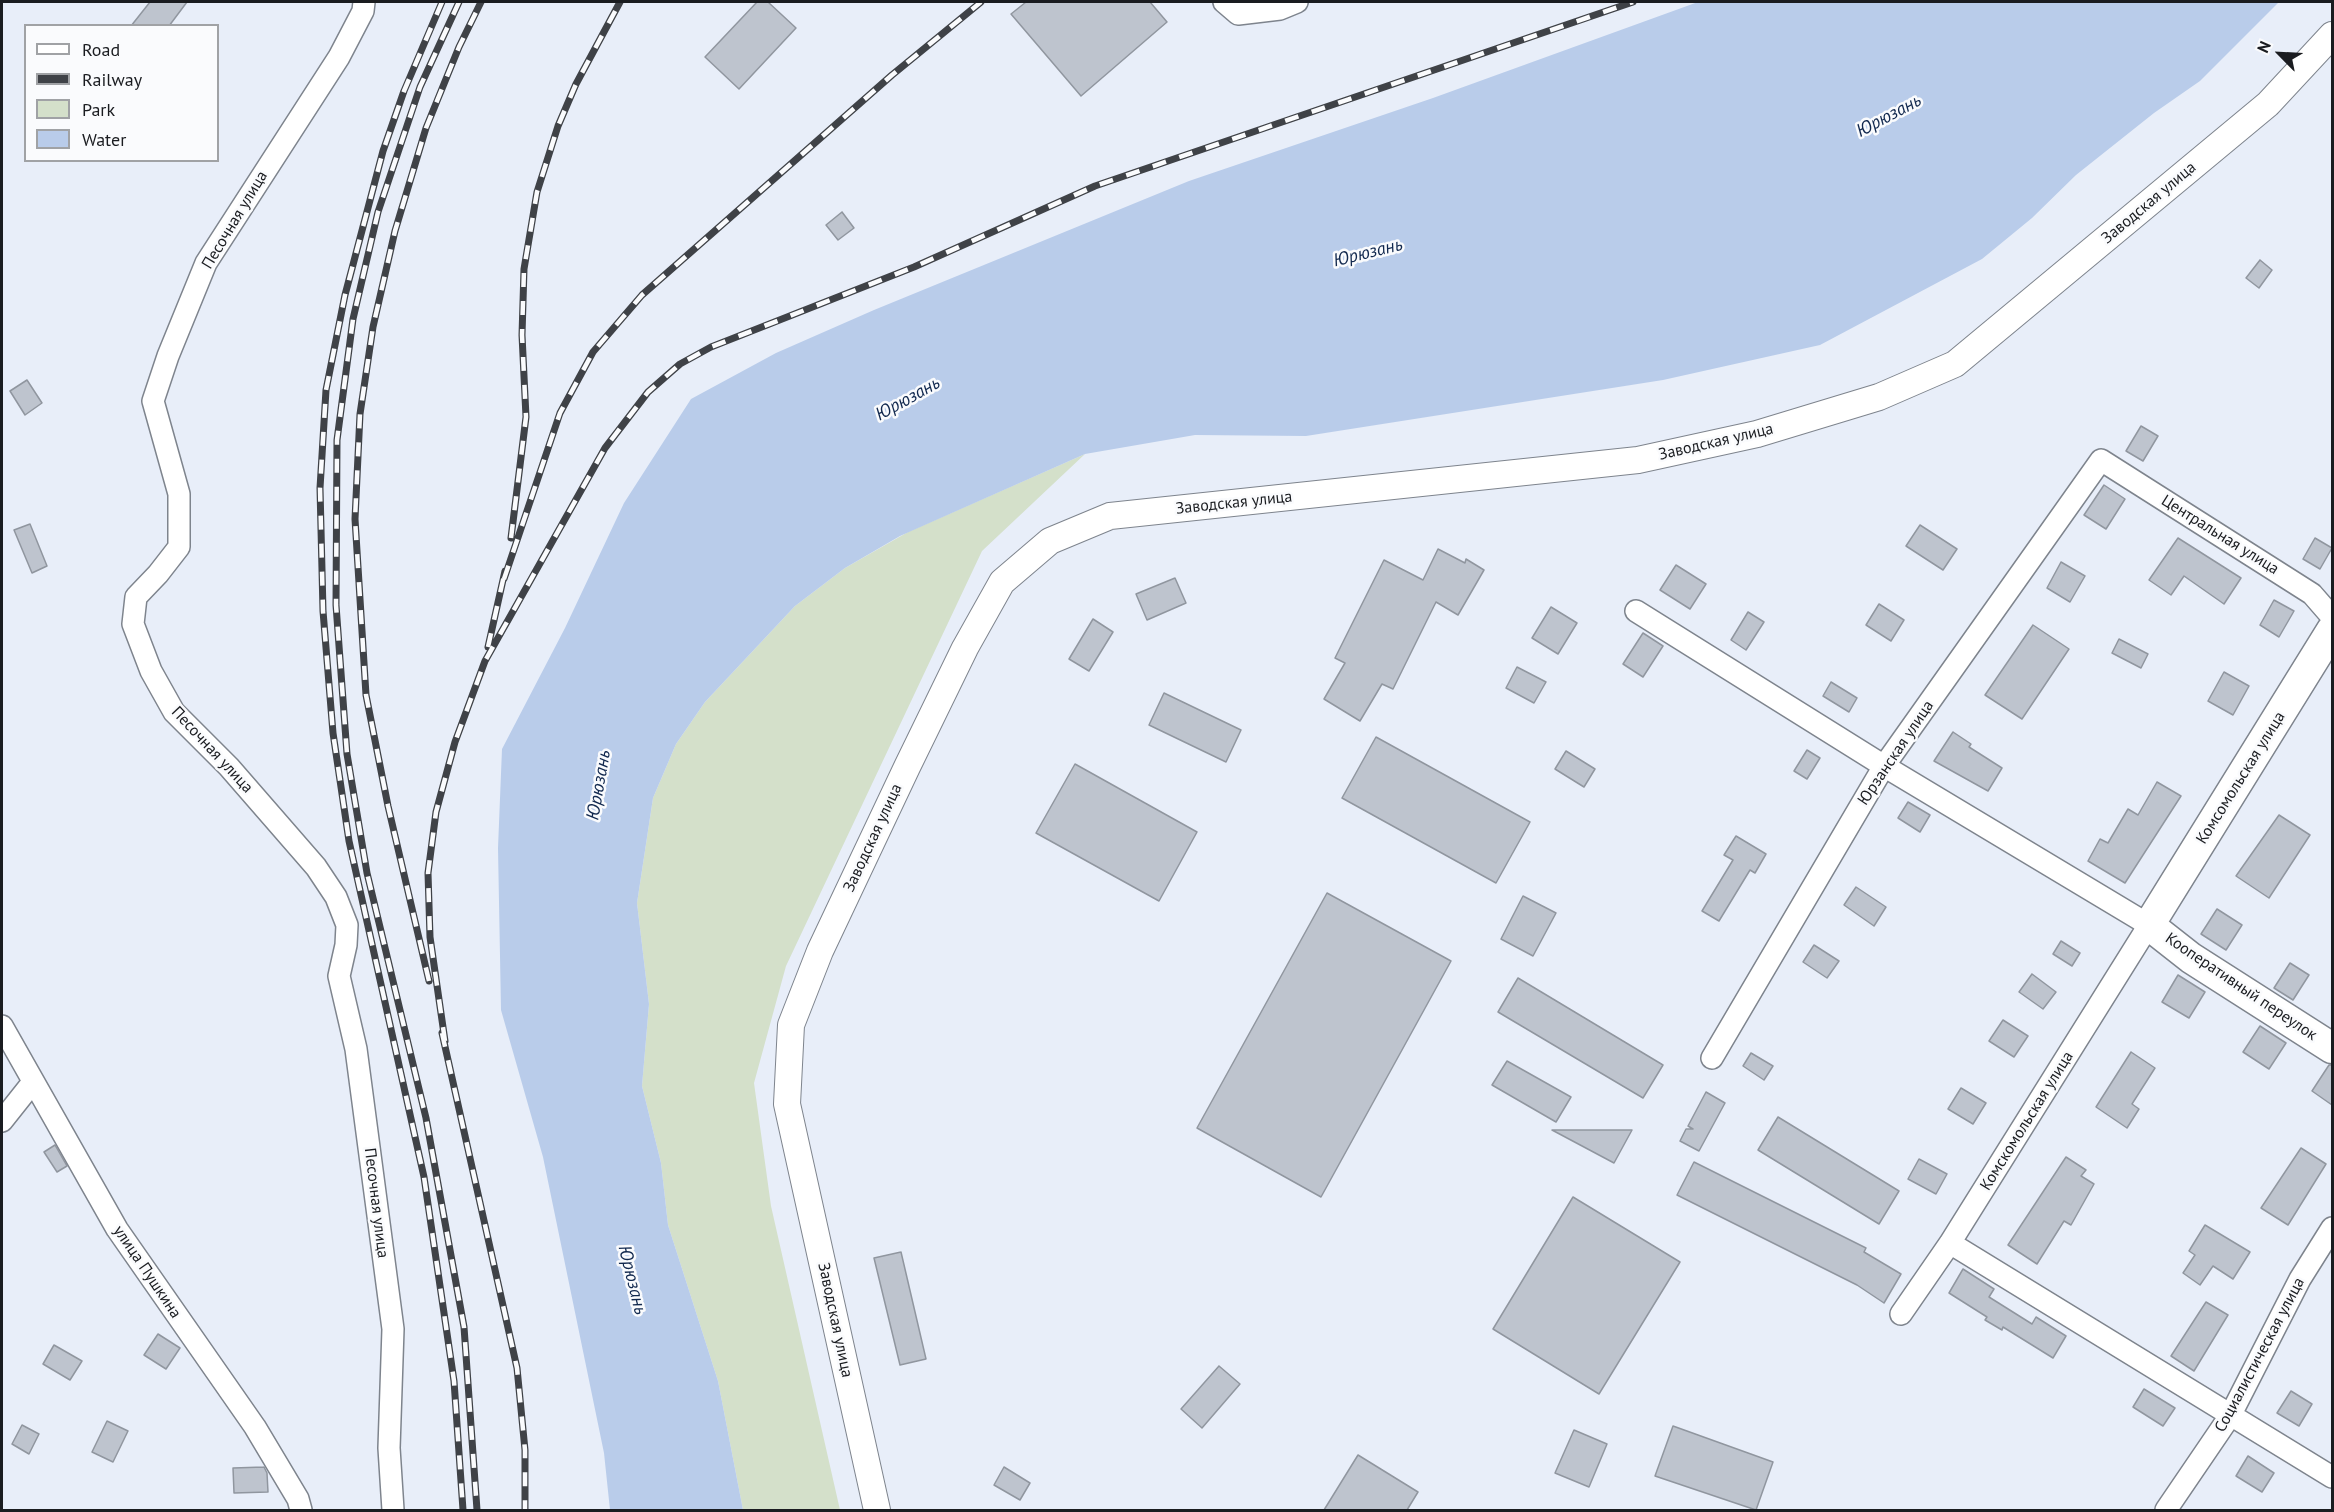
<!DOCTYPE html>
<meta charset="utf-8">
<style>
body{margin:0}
#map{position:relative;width:2334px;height:1512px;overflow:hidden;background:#e8eef9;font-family:"PT Sans",sans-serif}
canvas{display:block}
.frame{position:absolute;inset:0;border:3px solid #1a1c20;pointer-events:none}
.legend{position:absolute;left:24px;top:24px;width:195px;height:138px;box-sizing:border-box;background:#fafbfd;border:2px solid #a0a2a5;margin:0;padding:8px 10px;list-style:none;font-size:18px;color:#1a1c20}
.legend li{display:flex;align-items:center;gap:12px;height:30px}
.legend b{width:30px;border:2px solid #a0a2a5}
.north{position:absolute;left:2250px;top:24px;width:60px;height:60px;-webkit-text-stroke:4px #fafbfd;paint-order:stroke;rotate:294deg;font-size:16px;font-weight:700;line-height:24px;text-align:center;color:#1a1c20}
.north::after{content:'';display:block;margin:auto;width:21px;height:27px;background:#1a1c20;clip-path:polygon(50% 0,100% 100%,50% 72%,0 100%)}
</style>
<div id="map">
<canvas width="2334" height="1512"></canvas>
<div class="frame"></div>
<ul class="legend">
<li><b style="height:8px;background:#fff"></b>Road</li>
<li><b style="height:8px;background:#3f4247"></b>Railway</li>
<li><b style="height:16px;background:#d4e0ca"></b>Park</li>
<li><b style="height:16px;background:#b9ccea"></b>Water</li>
</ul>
<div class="north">N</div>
</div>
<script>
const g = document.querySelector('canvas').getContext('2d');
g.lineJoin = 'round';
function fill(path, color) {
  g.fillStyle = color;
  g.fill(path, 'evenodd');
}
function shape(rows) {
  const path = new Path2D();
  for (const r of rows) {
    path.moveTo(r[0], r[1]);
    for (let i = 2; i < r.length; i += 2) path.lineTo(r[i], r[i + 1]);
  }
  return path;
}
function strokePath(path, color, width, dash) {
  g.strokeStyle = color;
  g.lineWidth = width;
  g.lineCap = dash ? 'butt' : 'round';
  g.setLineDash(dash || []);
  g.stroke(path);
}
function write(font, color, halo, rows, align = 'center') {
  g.font = font + ' "PT Sans",sans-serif';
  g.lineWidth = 5;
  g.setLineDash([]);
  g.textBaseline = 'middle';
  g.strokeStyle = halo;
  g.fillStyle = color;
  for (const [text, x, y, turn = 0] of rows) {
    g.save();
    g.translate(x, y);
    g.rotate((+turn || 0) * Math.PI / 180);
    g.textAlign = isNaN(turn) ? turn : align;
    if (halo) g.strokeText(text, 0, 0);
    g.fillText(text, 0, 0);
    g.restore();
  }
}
const green = shape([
 [1085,454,982,551,786,966,754,1083,771,1206,840,1510,743,1510,718,1381,668,1225,661,1163,642,1086,649,1004,637,903,653,798,676,744,705,702,795,606,845,568,908,532]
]);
const water = shape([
 [1698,2,2279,2,2200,81,2154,113,2076,175,2032,218,1982,259,1820,345,1663,380,1306,436,1195,435,1085,454,900,536,845,568,795,606,705,702,676,744,653,798,637,903,649,1004,642,1086,661,1163,668,1225,718,1381,743,1510,610,1510,604,1453,543,1157,501,1010,498,848,502,749,565,628,624,503,691,399,776,353,874,310,1189,181,1433,98]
]);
const building = shape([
 [150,2,187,2,169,26,131,26,150,2],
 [757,2,768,2,796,28,739,89,705,57,757,2],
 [1026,2,1150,2,1167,22,1081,96,1011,14,1026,2],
 [842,212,854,228,838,240,826,225,842,212],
 [2260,260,2272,270,2259,288,2246,278,2260,260],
 [27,380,42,403,25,415,10,391,27,380],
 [2141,426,2158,436,2143,461,2126,451,2141,426],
 [2104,485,2125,499,2106,529,2084,515,2104,485],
 [30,524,47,566,32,573,14,530,30,524],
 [1920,525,1957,549,1943,570,1906,546,1920,525],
 [2178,538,2241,578,2224,604,2184,576,2171,595,2149,580,2178,538],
 [2315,538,2332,548,2320,569,2303,559,2315,538],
 [1438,549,1465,563,1466,559,1484,570,1458,615,1436,602,1393,689,1382,684,1360,721,1324,699,1345,663,1335,658,1384,560,1423,580,1438,549],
 [2061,562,2085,576,2070,602,2047,588,2061,562],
 [1676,565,1706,584,1690,609,1660,590,1676,565],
 [1175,578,1186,603,1147,620,1136,594,1175,578],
 [2274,600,2294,611,2279,637,2260,625,2274,600],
 [1879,604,1904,620,1891,641,1866,625,1879,604],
 [1551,607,1577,623,1558,654,1532,638,1551,607],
 [1748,612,1764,622,1746,650,1731,640,1748,612],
 [1093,619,1113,632,1089,671,1069,659,1093,619],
 [2033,625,2069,649,2022,719,1985,695,2033,625],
 [1643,633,1663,646,1643,677,1623,664,1643,633],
 [2119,639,2148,654,2141,668,2112,653,2119,639],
 [1517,667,1546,682,1534,703,1506,688,1517,667],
 [2224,672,2249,686,2233,715,2208,701,2224,672],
 [1831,682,1857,698,1849,712,1823,696,1831,682],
 [1164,693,1241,730,1226,762,1149,725,1164,693],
 [1953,732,1971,744,1969,747,2002,768,1988,791,1934,761,1953,732],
 [1376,737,1530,822,1496,883,1342,798,1376,737],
 [1807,750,1820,758,1807,779,1794,771,1807,750],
 [1566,751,1595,769,1584,787,1555,769,1566,751],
 [1075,764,1197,832,1159,901,1036,833,1075,764],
 [2157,782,2181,796,2125,883,2088,861,2100,839,2108,843,2128,809,2138,815,2157,782],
 [1908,802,1930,815,1920,832,1898,818,1908,802],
 [2279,815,2310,835,2269,898,2236,876,2279,815],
 [1736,836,1766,854,1755,873,1750,870,1719,921,1702,911,1733,860,1724,855,1736,836],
 [1856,887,1886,907,1874,926,1844,905,1856,887],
 [1327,893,1451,961,1321,1197,1197,1128,1327,893],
 [1523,896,1556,913,1533,956,1501,939,1523,896],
 [2217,909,2242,925,2226,950,2201,934,2217,909],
 [2061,941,2080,953,2072,966,2053,954,2061,941],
 [1814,945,1839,961,1827,978,1803,962,1814,945],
 [2290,963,2309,975,2293,1000,2274,988,2290,963],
 [2032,974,2056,992,2043,1009,2019,992,2032,974],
 [2178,975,2205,992,2189,1018,2162,1002,2178,975],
 [1518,978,1663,1065,1643,1098,1498,1012,1518,978],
 [2003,1020,2028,1036,2014,1057,1989,1041,2003,1020],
 [2260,1026,2286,1043,2269,1069,2243,1052,2260,1026],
 [2131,1052,2155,1068,2132,1104,2139,1109,2127,1128,2096,1107,2131,1052],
 [1751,1053,1773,1066,1764,1080,1743,1066,1751,1053],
 [1507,1061,1571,1097,1556,1122,1492,1085,1507,1061],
 [2329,1065,2332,1065,2332,1105,2312,1091,2329,1065],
 [1961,1088,1986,1103,1973,1124,1948,1109,1961,1088],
 [1706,1092,1725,1103,1699,1151,1680,1141,1686,1129,1693,1129,1688,1126,1706,1092],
 [1778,1117,1899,1191,1879,1224,1758,1150,1778,1117],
 [1552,1130,1632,1130,1614,1163,1552,1130],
 [55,1145,67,1166,57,1172,44,1152,55,1145],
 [2301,1148,2326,1164,2288,1225,2261,1208,2301,1148],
 [2066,1157,2086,1170,2081,1176,2094,1184,2071,1225,2064,1221,2037,1264,2008,1245,2066,1157],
 [1919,1159,1947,1174,1936,1194,1908,1179,1919,1159],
 [1694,1162,1866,1248,1864,1252,1901,1274,1884,1303,1857,1285,1677,1195,1694,1162],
 [1573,1197,1680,1262,1599,1394,1493,1329,1573,1197],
 [2205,1225,2250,1252,2233,1279,2213,1266,2200,1285,2183,1273,2195,1255,2189,1251,2205,1225],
 [901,1252,926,1359,900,1365,874,1258,901,1252],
 [1963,1269,1994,1289,1989,1297,2032,1324,2036,1317,2066,1336,2053,1358,2003,1327,2002,1330,1985,1320,1987,1317,1949,1293,1963,1269],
 [2206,1302,2228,1315,2194,1371,2171,1356,2206,1302],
 [158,1334,180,1348,166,1369,144,1355,158,1334],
 [54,1345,82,1361,70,1380,43,1364,54,1345],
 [1219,1366,1240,1384,1202,1428,1181,1409,1219,1366],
 [2144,1389,2175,1408,2163,1426,2133,1407,2144,1389],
 [2291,1391,2312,1404,2299,1426,2277,1413,2291,1391],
 [107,1421,128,1431,113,1462,92,1452,107,1421],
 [22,1425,39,1434,29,1454,12,1444,22,1425],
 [1673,1426,1773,1462,1756,1510,1655,1476,1673,1426],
 [1574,1430,1607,1444,1589,1487,1555,1473,1574,1430],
 [1358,1455,1418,1492,1407,1510,1324,1510,1358,1455],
 [2248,1456,2274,1473,2262,1492,2236,1476,2248,1456],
 [264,1467,267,1473,268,1492,234,1493,233,1468,264,1467],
 [1004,1467,1030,1483,1020,1500,994,1485,1004,1467]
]);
const minor = shape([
 [364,2,363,11,339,57,206,263,168,356,153,401,179,494,179,547,158,574,136,597,133,624,151,671,174,712,229,767,316,867,336,897,347,925,346,945,339,976,356,1049,393,1329,389,1448,393,1510],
 [1224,2,1238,14,1280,9,1297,2],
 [1636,611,1884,766,2149,925,1950,1243,1901,1314],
 [2,1026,117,1229,255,1427,298,1499,301,1510],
 [1712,1058,1884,766,2101,460,2312,594,2332,617],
 [2,1121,33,1082],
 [1950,1243,2332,1477],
 [2166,1510,2230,1416,2300,1279,2332,1228]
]);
const tertiary = shape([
 [877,1510,787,1104,791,1025,820,951,907,767,965,648,1002,582,1050,541,1110,516,1638,460,1757,434,1879,397,1955,364,2268,104,2332,35]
]);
const secondary = shape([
 [2332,630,2149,925,2191,958,2332,1048]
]);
const rail = shape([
 [442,2,404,91,383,151,345,295,326,390,320,488,323,611,333,733,349,841,424,1177,454,1381,463,1510],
 [459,2,420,87,378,212,353,319,337,440,336,605,347,754,367,873,426,1118,464,1327,477,1510],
 [511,538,526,417,522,335,524,269,537,192,558,126,576,84,620,2],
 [504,579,560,413,593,352,642,295,892,75,981,2],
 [488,647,505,571],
 [429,981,388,806,366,695,355,519,360,414,373,327,395,231,426,128,459,47,481,2],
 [442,1033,517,1368,525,1450,525,1510],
 [445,1041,430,937,428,873,436,812,455,742,485,661,605,448,648,392,680,364,711,347,914,267,1095,186,1633,2]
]);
const streetNames = [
 ["Заводская улица",2149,203,-40],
 ["Песочная улица",235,220,-59],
 ["Заводская улица",1716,442,-13],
 ["Заводская улица",1234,503,-6],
 ["Центральная улица",2220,535,32],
 ["Песочная улица",212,750,47],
 ["Юрзанская улица",1896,753,-56],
 ["Комсомольская улица",2241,778,-58],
 ["Заводская улица",873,838,-65],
 ["Кооперативный переулок",2241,987,34],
 ["Комскомольская улица",2027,1121,-58],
 ["Песочная улица",376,1203,83],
 ["улица Пушкина",147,1272,56],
 ["Заводская улица",835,1320,78],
 ["Социалистическая улица",2260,1355,-62]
];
const waterNames = [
 ["Юрюзань",1889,116,-28],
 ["Юрюзань",1368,253,-14],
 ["Юрюзань",908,399,-29],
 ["Юрюзань",599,785,-80],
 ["Юрюзань",632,1280,76]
];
fill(green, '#d4e0ca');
fill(water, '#b9ccea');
fill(building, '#bec4ce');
strokePath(building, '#90969f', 1.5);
strokePath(minor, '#7e848d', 24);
strokePath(tertiary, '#7e848d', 28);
strokePath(secondary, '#7e848d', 33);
strokePath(minor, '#fff', 21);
strokePath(tertiary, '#fff', 26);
strokePath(secondary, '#fff', 30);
strokePath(rail, '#3f4247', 7);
strokePath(rail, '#fafbfd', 4.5, [14]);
write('16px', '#1a1c20', '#fafbfd', streetNames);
write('italic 18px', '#11284e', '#fafbfd', waterNames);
</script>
